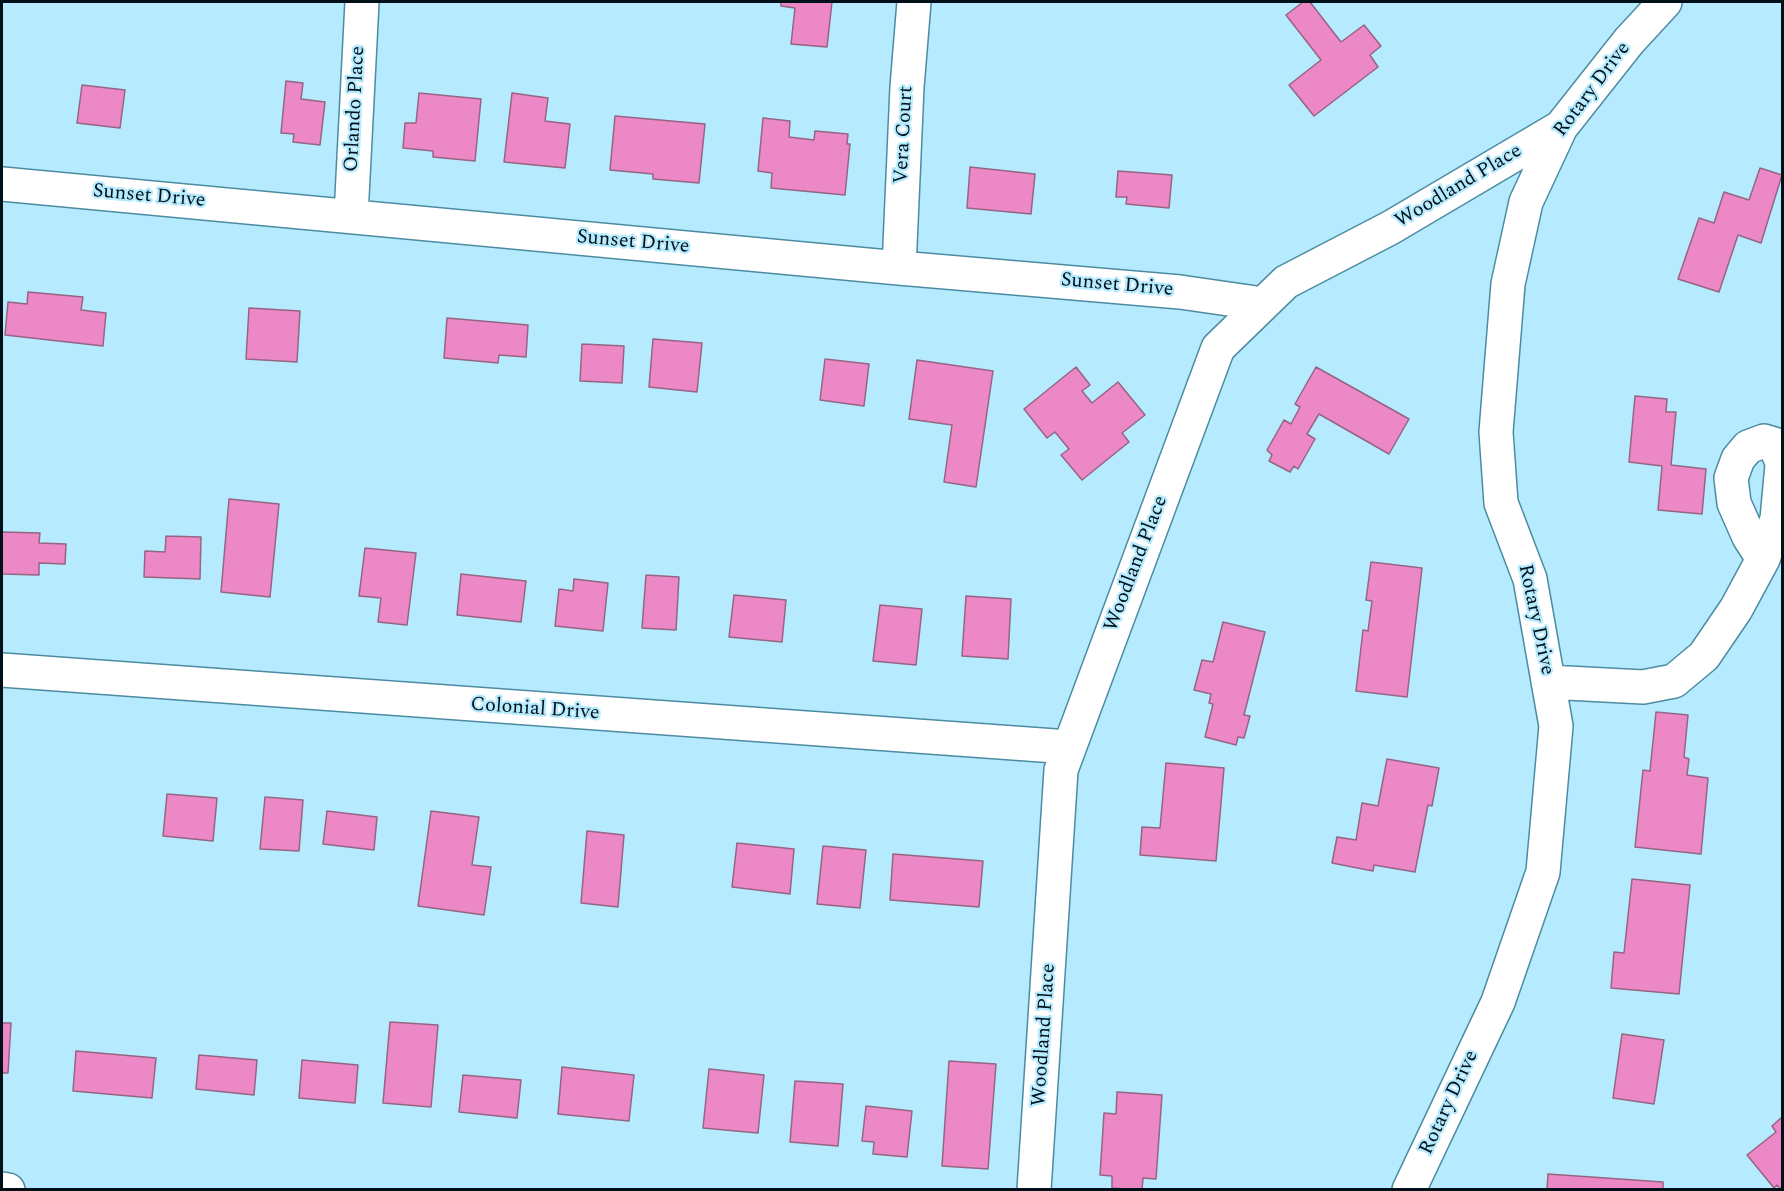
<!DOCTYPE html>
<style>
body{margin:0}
#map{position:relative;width:1784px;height:1191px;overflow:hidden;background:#b6eafe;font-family:Spectral,serif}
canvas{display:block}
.frame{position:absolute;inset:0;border:3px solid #001018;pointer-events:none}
</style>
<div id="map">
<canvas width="1784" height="1191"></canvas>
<div class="frame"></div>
</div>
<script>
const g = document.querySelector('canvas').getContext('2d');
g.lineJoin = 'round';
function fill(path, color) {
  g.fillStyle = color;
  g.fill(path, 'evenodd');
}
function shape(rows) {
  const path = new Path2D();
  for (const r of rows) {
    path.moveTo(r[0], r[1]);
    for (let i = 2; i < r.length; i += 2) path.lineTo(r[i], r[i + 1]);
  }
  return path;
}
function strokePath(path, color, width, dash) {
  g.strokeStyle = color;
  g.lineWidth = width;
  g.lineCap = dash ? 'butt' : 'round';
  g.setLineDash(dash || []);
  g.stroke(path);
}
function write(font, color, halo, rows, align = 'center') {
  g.font = font + ' Spectral,serif';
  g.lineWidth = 4.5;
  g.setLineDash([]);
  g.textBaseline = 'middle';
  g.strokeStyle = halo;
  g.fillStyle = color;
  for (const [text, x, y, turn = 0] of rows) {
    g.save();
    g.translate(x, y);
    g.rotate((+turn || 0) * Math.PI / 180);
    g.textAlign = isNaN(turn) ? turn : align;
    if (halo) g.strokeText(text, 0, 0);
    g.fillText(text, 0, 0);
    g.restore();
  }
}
const building = shape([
 [781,2,832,2,827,47,791,44,795,8,781,6,781,2],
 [1303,2,1310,2,1341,42,1364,25,1381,46,1370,55,1378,67,1314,116,1289,85,1321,60,1286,15,1303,2],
 [286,81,303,83,301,99,325,102,320,145,293,142,294,134,281,133,286,81],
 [82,85,125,90,120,128,77,123,82,85],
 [419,93,481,99,475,161,433,157,433,151,403,148,405,123,416,123,419,93],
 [512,93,548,98,545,121,570,124,565,168,504,162,512,93],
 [615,116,705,124,699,183,653,179,653,174,610,170,615,116],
 [763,118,790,121,789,137,814,140,815,131,848,134,847,144,850,144,845,195,771,188,772,173,758,171,763,118],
 [970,167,1035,174,1031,214,967,208,970,167],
 [1760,168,1782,175,1761,243,1738,235,1719,292,1678,279,1699,218,1714,223,1724,192,1749,200,1760,168],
 [1118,171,1172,175,1169,208,1126,204,1127,197,1116,197,1118,171],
 [28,292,83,297,81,310,106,313,103,346,5,335,8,302,27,304,28,292],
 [249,308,300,311,297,362,246,359,249,308],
 [447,318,528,325,526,357,499,355,498,363,444,358,447,318],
 [653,339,702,343,697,392,649,387,653,339],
 [582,344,624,346,622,383,580,381,582,344],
 [825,359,869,364,864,406,820,400,825,359],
 [917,360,993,371,976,487,944,482,952,425,909,419,917,360],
 [1076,367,1090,385,1082,391,1092,403,1118,382,1145,415,1122,433,1129,442,1082,480,1061,455,1069,449,1055,432,1047,438,1024,409,1076,367],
 [1316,367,1409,419,1389,454,1319,414,1307,434,1315,439,1298,469,1294,466,1290,472,1269,461,1272,455,1267,450,1284,420,1291,424,1300,407,1295,404,1316,367],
 [1635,396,1667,399,1666,412,1676,412,1671,465,1706,469,1702,514,1658,510,1662,466,1629,462,1635,396],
 [229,499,279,504,270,597,221,592,229,499],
 [2,532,40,533,39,543,66,544,65,564,39,563,39,575,2,574,2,532],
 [166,536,201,537,200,579,144,577,145,551,165,552,166,536],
 [365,548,416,553,407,625,378,622,381,598,359,596,365,548],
 [1371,562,1422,568,1407,697,1356,691,1363,630,1368,631,1372,601,1366,600,1371,562],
 [461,574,526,581,521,622,457,615,461,574],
 [646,575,679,577,676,630,642,628,646,575],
 [574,579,608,583,603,631,555,626,559,589,573,591,574,579],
 [734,595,786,600,782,642,729,637,734,595],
 [966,596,1011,599,1008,659,962,656,966,596],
 [880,605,922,609,916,665,873,661,880,605],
 [1223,622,1265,632,1244,715,1250,716,1244,738,1238,737,1236,745,1205,737,1213,704,1209,703,1211,694,1194,690,1202,660,1213,662,1223,622],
 [1656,712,1688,715,1684,757,1689,759,1687,775,1708,778,1701,854,1635,847,1643,770,1650,771,1656,712],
 [1387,759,1439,768,1432,806,1428,805,1415,872,1374,865,1373,871,1332,863,1337,837,1356,840,1362,803,1378,806,1387,759],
 [1166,763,1224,768,1216,861,1140,855,1142,827,1160,828,1166,763],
 [167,794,217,798,213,841,163,836,167,794],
 [265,797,303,800,299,851,260,849,265,797],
 [327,811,377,817,374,850,323,844,327,811],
 [431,811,479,817,472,865,491,867,484,915,418,906,431,811],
 [587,831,624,835,618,907,581,903,587,831],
 [737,843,794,849,790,894,732,887,737,843],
 [823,846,866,850,860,908,817,904,823,846],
 [893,854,983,861,979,907,890,900,893,854],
 [1632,879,1690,885,1679,994,1611,988,1614,952,1624,953,1632,879],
 [390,1022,438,1025,431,1107,383,1103,390,1022],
 [2,1023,11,1023,8,1073,2,1073,2,1023],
 [1622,1034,1664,1040,1654,1104,1613,1098,1622,1034],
 [76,1051,156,1058,152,1098,73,1091,76,1051],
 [199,1055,257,1060,254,1095,196,1089,199,1055],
 [302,1060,358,1065,355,1103,299,1098,302,1060],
 [949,1061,996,1064,988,1169,942,1166,949,1061],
 [562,1067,634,1075,629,1121,558,1114,562,1067],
 [709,1069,764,1075,758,1133,703,1128,709,1069],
 [463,1075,521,1080,517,1118,459,1112,463,1075],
 [795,1081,843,1084,838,1146,790,1142,795,1081],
 [1117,1092,1162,1095,1156,1179,1143,1178,1142,1190,1112,1188,1112,1176,1100,1175,1104,1113,1116,1114,1117,1092],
 [866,1106,912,1111,907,1157,873,1154,874,1142,862,1141,866,1106],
 [1782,1117,1782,1190,1781,1190,1777,1185,1774,1188,1747,1155,1776,1132,1772,1126,1782,1117],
 [1548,1174,1663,1182,1663,1190,1547,1190,1548,1174]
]);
const minor = shape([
 [2,184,899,268,1180,292,1263,304],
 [351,216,362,2],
 [899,268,907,87,914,2],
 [1763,559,1749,537,1734,503,1731,478,1738,459,1748,447,1764,441,1774,444,1782,462],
 [2,670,1069,747],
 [1548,682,1643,687,1674,681,1704,656,1736,609,1763,559,1777,519,1782,465],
 [2,1189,8,1190],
 [1034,1190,1061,770,1218,348,1286,282,1390,228,1561,127],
 [1409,1190,1498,1002,1543,872,1556,726,1530,579,1501,503,1496,432,1508,284,1526,202,1561,127,1629,41,1665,2]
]);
const streetNames = [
 ["Rotary Drive",1593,90,-53],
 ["Orlando Place",356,109,-87],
 ["Vera Court",905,135,-87],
 ["Woodland Place",1459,187,-31],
 ["Sunset Drive",149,197,5],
 ["Sunset Drive",633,243,5],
 ["Sunset Drive",1117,286,5],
 ["Woodland Place",1137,564,-69],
 ["Rotary Drive",1535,620,78],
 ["Colonial Drive",535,710,4],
 ["Woodland Place",1045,1035,-86],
 ["Rotary Drive",1450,1103,-65]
];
fill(building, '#ec88c6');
strokePath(building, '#956582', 1.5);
strokePath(minor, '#4c8ca3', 36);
strokePath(minor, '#fff', 33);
write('20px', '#001018', '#b6eafe', streetNames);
</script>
